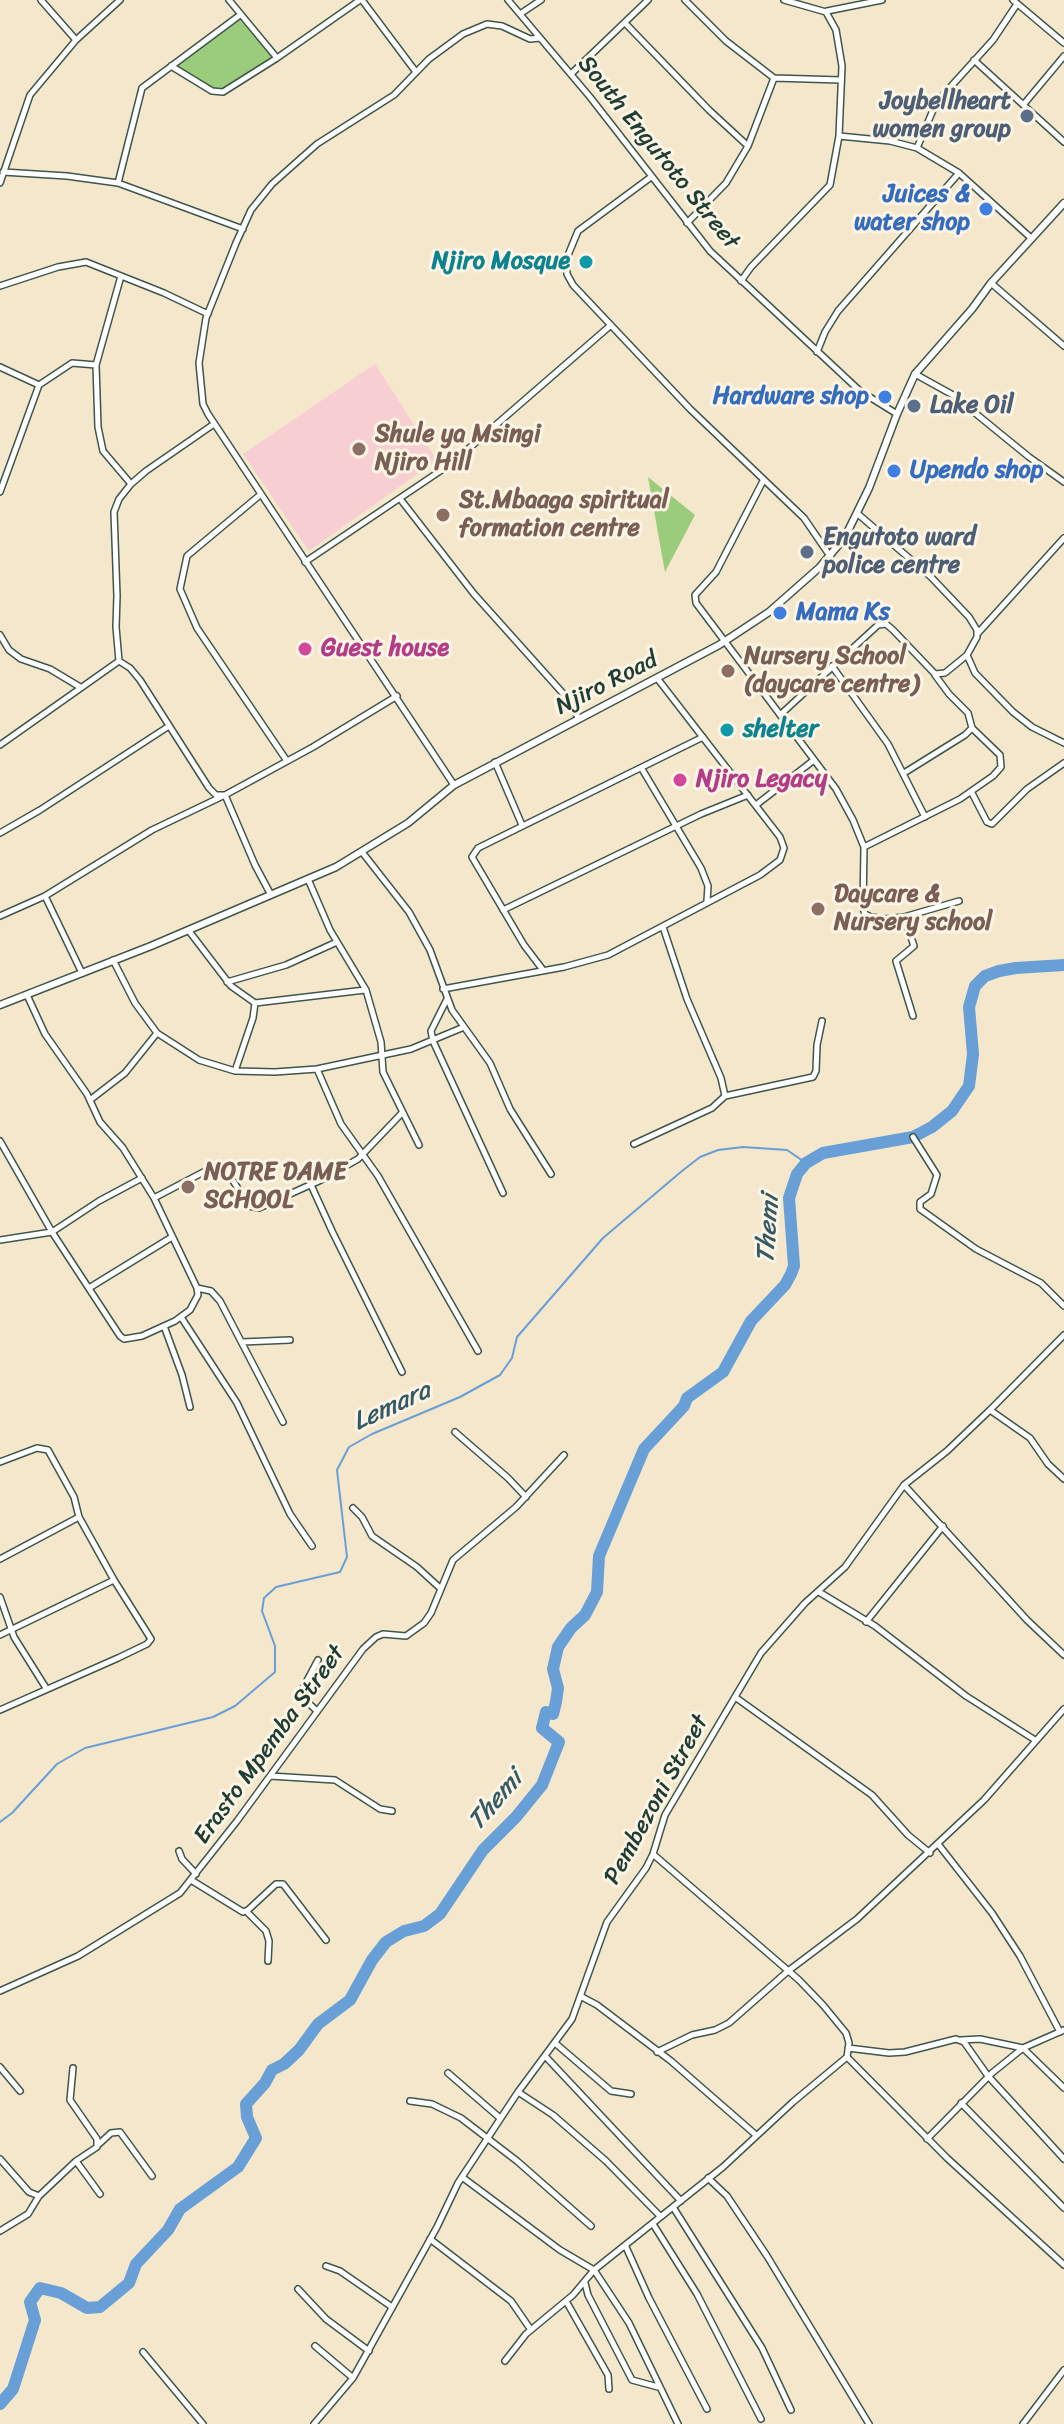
<!DOCTYPE html>
<style>
body{margin:0}
canvas{display:block;background:#f4e7cc}
</style>
<canvas width="1064" height="2424"></canvas>
<script>
const g = document.querySelector('canvas').getContext('2d');
g.lineJoin = 'round';
function fill(path, color) {
  g.fillStyle = color;
  g.fill(path, 'evenodd');
}
function shape(rows) {
  const path = new Path2D();
  for (const r of rows) {
    path.moveTo(r[0], r[1]);
    for (let i = 2; i < r.length; i += 2) path.lineTo(r[i], r[i + 1]);
  }
  return path;
}
function strokePath(path, color, width, dash) {
  g.strokeStyle = color;
  g.lineWidth = width;
  g.lineCap = dash ? 'butt' : 'round';
  g.setLineDash(dash || []);
  g.stroke(path);
}
function write(font, color, halo, rows, align = 'center') {
  g.font = font + ' Sriracha,sans-serif';
  g.lineWidth = 6;
  g.setLineDash([]);
  g.textBaseline = 'middle';
  g.strokeStyle = halo;
  g.fillStyle = color;
  for (const [text, x, y, turn = 0] of rows) {
    g.save();
    g.translate(x, y);
    g.rotate((+turn || 0) * Math.PI / 180);
    g.textAlign = isNaN(turn) ? turn : align;
    if (halo) g.strokeText(text, 0, 0);
    g.fillText(text, 0, 0);
    g.restore();
  }
}
const built = shape([
 [375,364,437,460,309,551,243,454]
]);
const green = shape([
 [239,19,274,58,227,88,218,91,175,66],
 [648,477,695,515,665,572]
]);
const stream = shape([
 [0,1822,12,1813,57,1764,85,1748,213,1717,235,1706,275,1672,275,1646,262,1611,264,1598,276,1587,340,1572,347,1557,337,1470,349,1447,372,1434,460,1397,500,1375,512,1358,517,1337,603,1238,682,1171,700,1157,718,1150,743,1147,787,1150,806,1163]
]);
const river = shape([
 [0,2404,13,2389,35,2320,30,2302,40,2288,61,2293,87,2308,100,2307,129,2283,136,2264,168,2230,180,2209,238,2167,256,2138,247,2117,246,2104,265,2083,272,2070,284,2064,299,2050,318,2024,350,2000,372,1960,386,1942,404,1931,424,1926,440,1914,483,1850,516,1817,542,1785,559,1742,542,1728,546,1712,553,1714,556,1702,558,1688,553,1669,558,1647,571,1628,585,1615,597,1592,599,1556,644,1449,684,1406,687,1398,723,1372,751,1321,785,1285,791,1274,794,1266,789,1198,797,1174,806,1163,823,1153,913,1137,932,1127,952,1111,969,1086,973,1054,969,1007,975,986,985,976,999,971,1016,968,1064,965]
]);
const minor = shape([
 [41,0,76,40],
 [229,0,277,58],
 [362,0,416,72],
 [508,0,590,97,710,251,860,391,897,414],
 [685,0,726,41,774,78,841,80],
 [1013,0,1064,43],
 [827,11,882,0],
 [520,14,541,0],
 [625,23,709,110,748,146],
 [974,60,1064,142],
 [171,66,212,91,223,92,277,58,360,0],
 [571,74,648,0],
 [1024,104,1064,56],
 [839,136,890,141,917,148,959,173,1031,238],
 [917,148,936,103,993,40,1017,4],
 [3,172,67,176,118,183,243,229],
 [651,177,578,231,566,260,567,274,573,285,690,409,804,518,830,556],
 [0,183,30,95,76,40,120,0],
 [118,183,142,88,240,15],
 [687,223,726,183,748,146,774,78],
 [121,276,96,365,98,427,103,451,131,484],
 [741,281,751,267,830,185,839,136,842,66,836,30,826,12,784,0],
 [991,283,1064,346],
 [0,286,58,267,86,262,164,293,208,314],
 [817,352,825,332,838,311,959,173],
 [0,367,39,385,72,363,96,365],
 [915,374,953,395,1029,457,1064,482],
 [763,481,716,572,695,595,696,603,836,789,853,820,864,847,863,908,865,914,871,917,885,919,904,917,959,901],
 [0,492,39,385],
 [260,495,187,556,180,589,197,628,287,761],
 [401,500,474,594,568,699,579,719],
 [858,514,931,577,969,617,977,630,977,637,967,655,975,673,1013,712,1032,727,1064,743],
 [305,562,452,463,611,325],
 [978,633,1064,538],
 [0,635,9,650,21,659,50,669,80,687],
 [119,661,130,668,140,680,209,788,216,795,225,795,255,865,271,895],
 [832,666,888,744,925,817],
 [780,715,878,625,886,624,893,630,935,674,945,673,967,655],
 [0,745,119,661,116,627,117,596,114,512,119,499,131,484,146,471,214,424],
 [495,762,522,825],
 [642,769,701,868,708,886,707,901],
 [904,773,965,735,972,728,968,713,949,694,935,675],
 [454,785,208,414,203,404,199,363,206,318,236,243,251,210,272,184,317,144,394,95,429,59,463,34,487,24,502,26,530,39,540,38],
 [972,793,987,822,992,824,1027,789,1064,763],
 [756,805,814,760],
 [0,833,40,810,169,726],
 [864,847,960,799,993,776,1001,767,1000,755,972,728],
 [362,852,409,912,430,950,452,1010,490,1063,510,1109,551,1174],
 [308,879,330,930,366,990,381,1042,383,1072,419,1145],
 [45,896,82,973],
 [503,910,701,814,748,795],
 [0,916,45,896,152,830,225,795,313,747,397,696],
 [904,917,914,946,896,961,913,1016],
 [189,931,231,986,255,1003,253,1018,235,1071],
 [113,960,135,1003,157,1033,199,1060,235,1071,275,1072,317,1069,411,1049,464,1027],
 [543,970,524,945,472,857,478,848,703,737],
 [227,982,286,965,337,942],
 [443,989,564,967,608,955,760,875,780,860,784,848,780,837,657,678],
 [447,999,431,1031,433,1041,503,1193],
 [255,1003,365,990],
 [317,1069,341,1124,378,1176,478,1351],
 [725,1096,813,1077,816,1071,817,1045,822,1021],
 [90,1100,125,1073,157,1033],
 [913,1137,937,1175,931,1194,920,1202,920,1209,976,1249,1041,1283,1064,1306],
 [0,1141,52,1232,120,1336,124,1339,142,1336,175,1321,190,1310,198,1295,197,1288,154,1198,123,1148,100,1122,87,1094,45,1034,27,995],
 [634,1144,712,1108,725,1096,721,1078,687,999,663,927],
 [311,1185,332,1231,402,1372],
 [154,1198,215,1166,223,1165,249,1206,259,1208,321,1180,358,1159,402,1113],
 [0,1240,52,1232,99,1201,142,1178],
 [89,1288,172,1237],
 [197,1288,211,1291,220,1301,283,1422],
 [181,1317,237,1403,290,1514,312,1546],
 [164,1326,182,1375,190,1407],
 [242,1342,290,1340],
 [990,1410,1030,1438,1048,1464,1064,1479],
 [455,1432,508,1478,526,1497],
 [0,1462,37,1448,48,1450,74,1497,79,1517,114,1580,151,1639,147,1644,118,1658,0,1710],
 [904,1485,1027,1620,1064,1655],
 [353,1508,362,1517,372,1536,417,1567,441,1589],
 [0,1559,79,1517],
 [819,1592,875,1626,966,1696,1035,1740],
 [0,1597,14,1637,46,1688],
 [866,1622,943,1526],
 [0,1635,114,1580],
 [735,1697,872,1795,908,1835,930,1853],
 [317,1711,303,1698,302,1690,318,1660],
 [270,1776,335,1780,380,1809,392,1811],
 [938,1844,992,1913,1020,1956,1060,2032],
 [179,1851,182,1859,196,1874],
 [654,1855,799,1980,823,2005,846,2033,849,2043,847,2057,947,2158,1064,2265],
 [191,1880,243,1912,248,1910,276,1884,283,1884,326,1940],
 [246,1911,266,1931,269,1941,268,1961],
 [0,1991,78,1956,180,1893,237,1821,363,1649,376,1637,383,1634,406,1636,424,1623,431,1613,453,1560,516,1507,564,1455],
 [582,1997,597,2005,671,2061,756,2135],
 [961,2040,980,2039,1023,2048,1064,2088],
 [555,2043,611,2091,631,2094],
 [848,2048,889,2053,905,2052,956,2039,964,2042,988,2076,1064,2159],
 [657,2052,692,2035,715,2030,729,2023,788,1971,857,1919,984,1800,1064,1709],
 [546,2057,681,2201],
 [0,2067,20,2091],
 [448,2073,500,2118],
 [518,2092,553,2115,606,2161,660,2216],
 [410,2101,432,2104,461,2118,517,2161,591,2226],
 [961,2103,1064,2208],
 [927,2139,992,2073,1023,2048,1064,2030],
 [99,2144,111,2133,120,2132,152,2176],
 [0,2159,29,2192,39,2196,76,2161,97,2147,97,2139,70,2100,73,2068],
 [76,2161,100,2194],
 [462,2177,560,2250,594,2270,629,2323,678,2424],
 [708,2178,727,2196,767,2256,869,2424],
 [673,2207,762,2348,791,2410],
 [653,2224,697,2294,761,2419],
 [0,2231,28,2214,39,2196],
 [430,2239,511,2301,531,2330],
 [626,2247,649,2298,707,2409],
 [326,2266,340,2271,392,2307],
 [585,2283,588,2295,632,2380,658,2387],
 [298,2289,326,2319,369,2351],
 [566,2301,608,2375,609,2389],
 [315,2346,353,2378],
 [143,2352,203,2424],
 [505,2361,526,2334,573,2295,594,2270,723,2167,793,2102,847,2057],
 [314,2424,353,2378,437,2227,458,2183,518,2092,572,2019,607,1922,646,1868,653,1854,665,1815,761,1653,805,1603,845,1567,904,1485,947,1451,990,1410,1064,1335],
 [1023,2424,1064,2370]
]);
const tertiary = shape([
 [0,1005,151,946,336,867,408,823,454,785,719,645,769,612,820,567,845,537,869,488,897,414,915,374,972,309,991,283,1064,203]
]);
const markers = [
 [1027,116,8,"#5c6f8a"],
 [986,209,8,"#3f7fe0"],
 [586,262,8,"#0f9aa8"],
 [885,397,8,"#3f7fe0"],
 [914,406,8,"#5c6f8a"],
 [359,449,8,"#8d6e63"],
 [894,471,8,"#3f7fe0"],
 [443,515,8,"#8d6e63"],
 [807,552,8,"#5c6f8a"],
 [780,613,8,"#3f7fe0"],
 [305,649,8,"#d1479c"],
 [728,671,8,"#8d6e63"],
 [727,730,8,"#0f9aa8"],
 [680,780,8,"#d1479c"],
 [818,909,8,"#8d6e63"],
 [188,1187,8,"#8d6e63"]
];
const serviceNames = [
 ["Joybellheart",1011,102,"right"],
 ["women group",1011,130,"right"],
 ["Lake Oil",930,406],
 ["Engutoto ward",823,538],
 ["police centre",823,566]
];
const streetNames = [
 ["South Engutoto Street",658,153,51],
 ["Njiro Road",607,684,-27],
 ["Erasto Mpemba Street",270,1745,-54],
 ["Pembezoni Street",657,1800,-61]
];
const shopNames = [
 ["Juices &",970,195],
 ["water shop",970,223],
 ["Hardware shop",869,397],
 ["Upendo shop",910,471,"left"],
 ["Mama Ks",796,613,"left"]
];
const cultureNames = [
 ["Njiro Mosque",570,262],
 ["shelter",743,730,"left"]
];
const educationNames = [
 ["Shule ya Msingi",375,435],
 ["Njiro Hill",375,463],
 ["St.Mbaaga spiritual",459,501],
 ["formation centre",459,529],
 ["Nursery School",744,657],
 ["(daycare centre)",744,685],
 ["Daycare &",834,895],
 ["Nursery school",834,923],
 ["NOTRE DAME",204,1173],
 ["SCHOOL",204,1201]
];
const hotelNames = [
 ["Guest house",321,649],
 ["Njiro Legacy",696,780]
];
const waterNames = [
 ["Themi",769,1229,-86],
 ["Lemara",392,1407,-25],
 ["Themi",496,1801,-49]
];
fill(built, '#f7cfd2');
fill(green, '#9acc7c');
strokePath(stream, '#689fd6', 2);
strokePath(river, '#689fd6', 12);
strokePath(minor, '#3f564b', 8);
strokePath(tertiary, '#3f564b', 9);
strokePath(minor, '#fff', 5);
strokePath(tertiary, '#fff', 6);
for (const [x, y, r, color] of markers) {
  const dot = new Path2D();
  dot.arc(x, y, r, 0, 2 * Math.PI);
  g.fillStyle = color;
  g.fill(dot);
  strokePath(dot, '#fcf5e5', 3);
}
write('bold 24px', '#4e5e75', '#fcf5e5', serviceNames, 'left');
write('24px', '#1f3d34', '#fcf5e5', streetNames);
write('bold 24px', '#366cbe', '#fcf5e5', shopNames, 'right');
write('bold 24px', '#0d838f', '#fcf5e5', cultureNames, 'right');
write('bold 24px', '#785e54', '#fcf5e5', educationNames, 'left');
write('bold 24px', '#b23c85', '#fcf5e5', hotelNames, 'left');
write('italic 26px', '#355a65', '#fcf5e5', waterNames);
</script>
